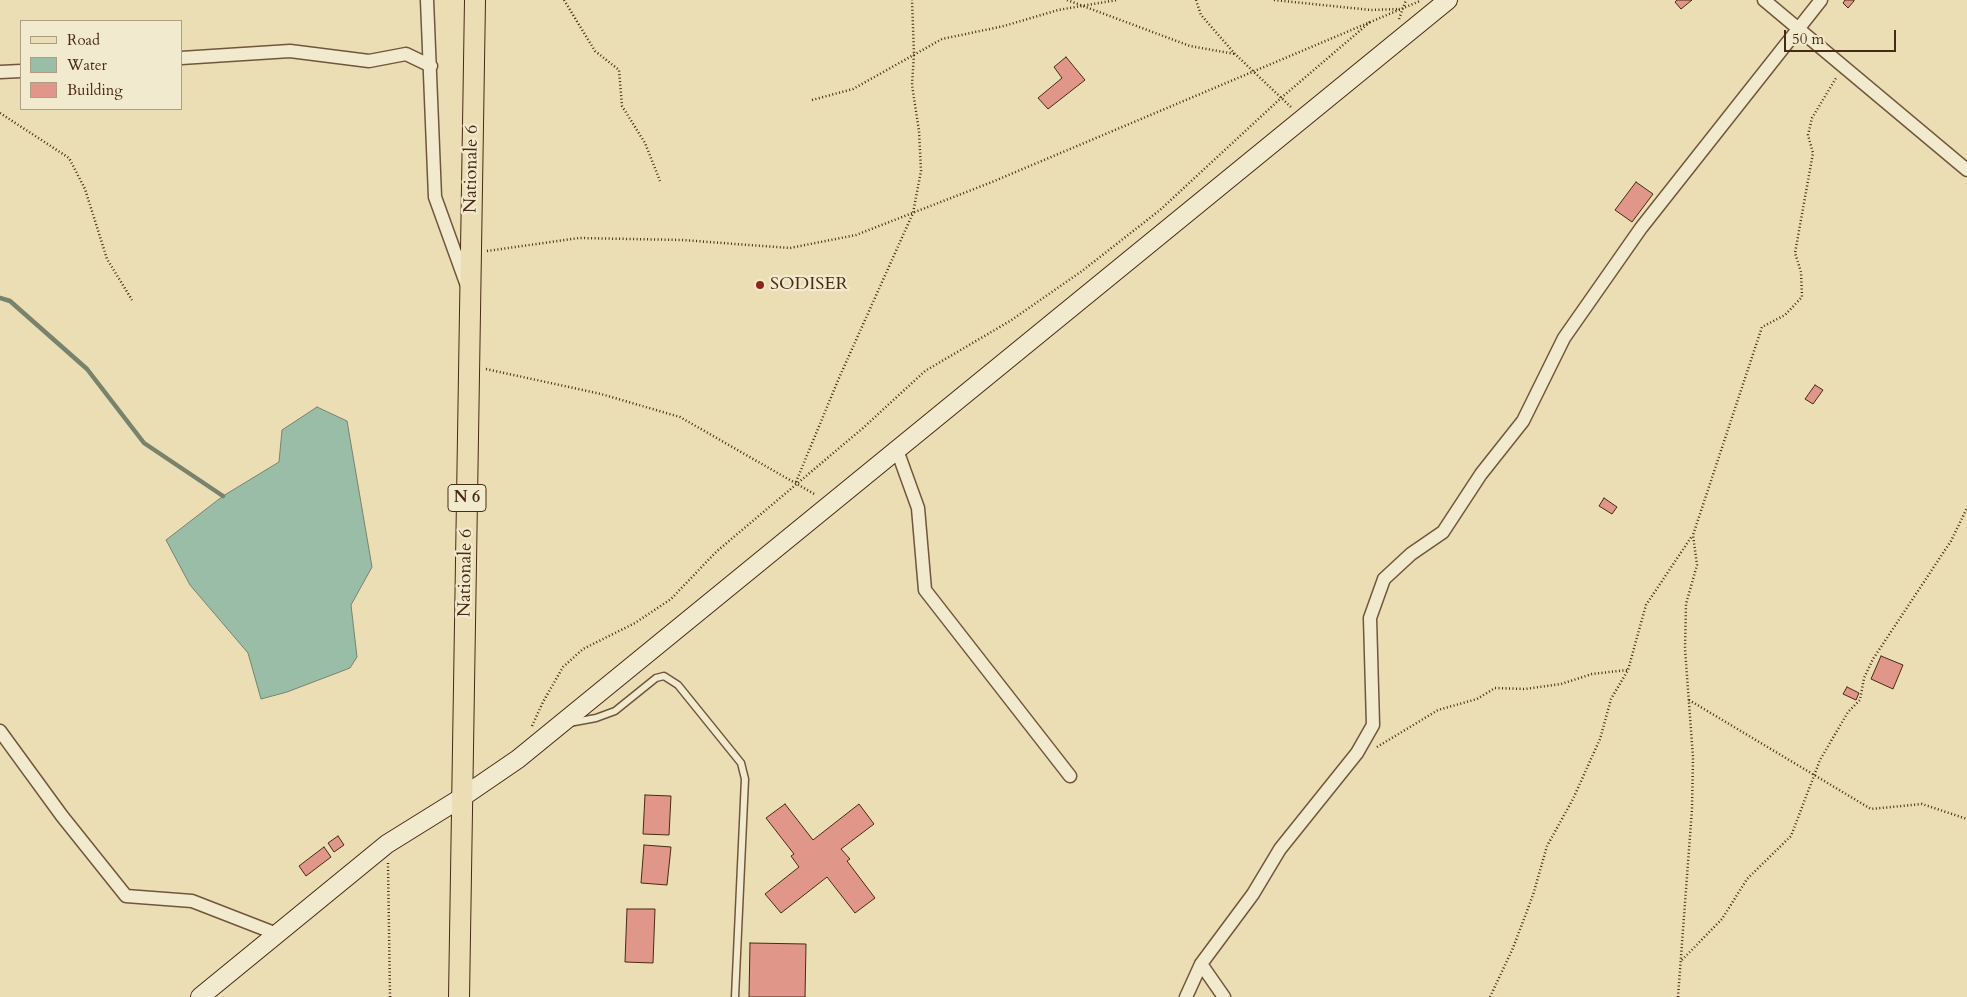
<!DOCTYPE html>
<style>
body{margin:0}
#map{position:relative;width:1967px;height:997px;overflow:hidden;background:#ebdeb4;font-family:Cardo,serif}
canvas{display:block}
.legend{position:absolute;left:20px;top:20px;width:162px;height:90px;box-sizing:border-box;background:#f2eace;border:1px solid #ae9d83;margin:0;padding:6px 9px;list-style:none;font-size:15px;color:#482913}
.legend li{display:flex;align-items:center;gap:10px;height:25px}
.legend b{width:25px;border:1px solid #ae9d83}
.scale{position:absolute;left:1784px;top:30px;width:112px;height:22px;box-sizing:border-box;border:2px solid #482913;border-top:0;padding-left:6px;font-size:15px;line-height:18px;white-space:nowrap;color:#482913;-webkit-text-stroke:4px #f2eace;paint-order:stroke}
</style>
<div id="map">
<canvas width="1967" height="997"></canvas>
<ul class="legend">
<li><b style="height:6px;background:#ebdeb4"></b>Road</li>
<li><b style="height:14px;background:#99bda7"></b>Water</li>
<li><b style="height:14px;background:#e0978a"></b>Building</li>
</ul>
<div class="scale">50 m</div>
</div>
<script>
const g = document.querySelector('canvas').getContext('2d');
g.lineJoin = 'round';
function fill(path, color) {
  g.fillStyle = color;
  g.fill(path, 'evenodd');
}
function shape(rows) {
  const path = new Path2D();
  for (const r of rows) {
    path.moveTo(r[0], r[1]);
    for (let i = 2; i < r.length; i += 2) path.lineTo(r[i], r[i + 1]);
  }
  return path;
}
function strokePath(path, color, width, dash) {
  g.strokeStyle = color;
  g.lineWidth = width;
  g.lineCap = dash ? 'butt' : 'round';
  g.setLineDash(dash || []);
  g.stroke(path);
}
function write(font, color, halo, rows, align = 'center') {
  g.font = font + ' Cardo,serif';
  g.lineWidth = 4.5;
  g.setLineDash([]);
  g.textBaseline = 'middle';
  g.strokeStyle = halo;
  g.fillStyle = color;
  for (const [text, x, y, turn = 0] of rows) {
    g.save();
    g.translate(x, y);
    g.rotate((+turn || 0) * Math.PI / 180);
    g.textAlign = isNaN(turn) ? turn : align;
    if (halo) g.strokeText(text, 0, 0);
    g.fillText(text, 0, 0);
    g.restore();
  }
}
const water = shape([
 [317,407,347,421,372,567,351,605,357,657,350,668,287,692,261,699,248,653,190,585,166,540,223,496,279,462,282,430,317,407]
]);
const stream = shape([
 [0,298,10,301,87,369,144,443,223,496]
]);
const building = shape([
 [1677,0,1692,0,1681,9,1675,2,1677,0],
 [1845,0,1854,0,1854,1,1848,8,1843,3,1845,0],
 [1066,57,1085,80,1048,109,1038,98,1062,78,1054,67,1066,57],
 [1636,182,1653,194,1632,222,1615,210,1636,182],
 [1815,385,1823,390,1813,404,1805,399,1815,385],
 [1604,498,1617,507,1612,514,1599,506,1604,498],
 [1881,656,1903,665,1893,689,1871,679,1881,656],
 [1847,687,1859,693,1856,700,1843,694,1847,687],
 [645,795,671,796,669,835,643,834,645,795],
 [785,804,813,840,859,804,874,824,841,849,850,859,847,861,875,898,855,913,827,877,781,913,765,894,799,867,791,856,794,854,766,818,785,804],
 [338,836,344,845,334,852,328,843,338,836],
 [644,845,671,847,667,885,641,883,644,845],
 [324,847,331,857,306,876,299,866,324,847],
 [627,909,655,909,653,963,625,962,627,909],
 [750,943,806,944,805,997,749,997,750,943]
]);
const path = shape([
 [564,0,595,51,619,70,622,106,645,143,660,181],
 [1067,0,1190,46,1235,54],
 [1196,0,1201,15,1235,54,1292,108],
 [1274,0,1371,10,1400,9],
 [1399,19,1406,0],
 [812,100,853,89,942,39,1004,26,1058,10,1117,0],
 [0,113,69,158,85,189,107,259,132,300],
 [487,251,579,238,682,240,790,248,856,235,992,182,1420,1],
 [486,369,601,394,680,417,816,495],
 [796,482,839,378,913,213,921,171,919,131,912,85,914,54,912,0],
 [1689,700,1871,809,1922,804,1967,819],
 [532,726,543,702,563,667,583,649,635,623,671,599,716,552,863,428,925,371,1010,321,1082,271,1160,210,1281,98,1370,22],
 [1377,747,1438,710,1477,699,1495,688,1525,689,1561,684,1592,674,1627,670],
 [388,863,390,997],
 [1682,960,1722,919,1747,879,1791,836,1820,760,1848,712,1860,700,1864,678,1873,659,1951,541,1967,508],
 [1490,997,1513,948,1533,895,1547,846,1573,799,1600,739,1611,699,1628,670,1646,605,1692,536],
 [1678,997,1692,809,1693,757,1685,649,1686,604,1697,565,1693,535,1762,327,1785,315,1802,297,1801,272,1795,253,1813,153,1808,135,1812,118,1836,78]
]);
const service = shape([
 [569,723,596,718,615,711,656,678,664,676,678,685,741,763,745,779,735,997]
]);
const minor = shape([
 [427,0,435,197,466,283],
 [1764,0,1967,170],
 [181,58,290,51,369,61,406,54,431,66],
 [0,72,21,71],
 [897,450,918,508,925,590,1070,776],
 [0,731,62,816,126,896,192,901,277,934],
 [1201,964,1224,997],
 [1186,997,1201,964,1253,894,1280,849,1357,753,1373,725,1370,618,1384,579,1411,554,1443,532,1481,474,1523,421,1564,338,1641,228,1821,0]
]);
const secondary = shape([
 [200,997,387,844,461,798,518,759,1448,0]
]);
const primary = shape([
 [459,997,475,0]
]);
const markers = [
 [760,285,5,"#8f2418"]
];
const shields = [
 [467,498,38]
];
const shieldNames = [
 ["N 6",467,498]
];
const streetNames = [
 ["Nationale 6",472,169,-89],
 ["Nationale 6",466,573,-89]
];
const poiNames = [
 ["SODISER",770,285]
];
fill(water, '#99bda7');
strokePath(water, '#79826c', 1);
strokePath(stream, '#79826c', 4.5);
fill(building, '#e0978a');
strokePath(building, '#482913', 1);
strokePath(service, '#71563b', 9);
strokePath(minor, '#71563b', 15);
strokePath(secondary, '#482913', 20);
strokePath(primary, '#482913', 22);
strokePath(path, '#482913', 2.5, [1, 2.5]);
strokePath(service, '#f2eace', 6);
strokePath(minor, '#f2eace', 12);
strokePath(secondary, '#f2eace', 18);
strokePath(primary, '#ebdeb4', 20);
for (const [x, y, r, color] of markers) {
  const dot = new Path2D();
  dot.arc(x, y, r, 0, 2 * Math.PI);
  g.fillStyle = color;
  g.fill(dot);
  strokePath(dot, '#f2eace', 2);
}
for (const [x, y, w] of shields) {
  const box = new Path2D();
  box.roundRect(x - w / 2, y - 13.5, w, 27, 4);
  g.fillStyle = '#f2eace';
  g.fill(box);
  strokePath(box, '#482913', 1);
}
write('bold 16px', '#482913', null, shieldNames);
write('18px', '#482913', '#f2eace', streetNames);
write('18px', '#482913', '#f2eace', poiNames, 'left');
</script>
